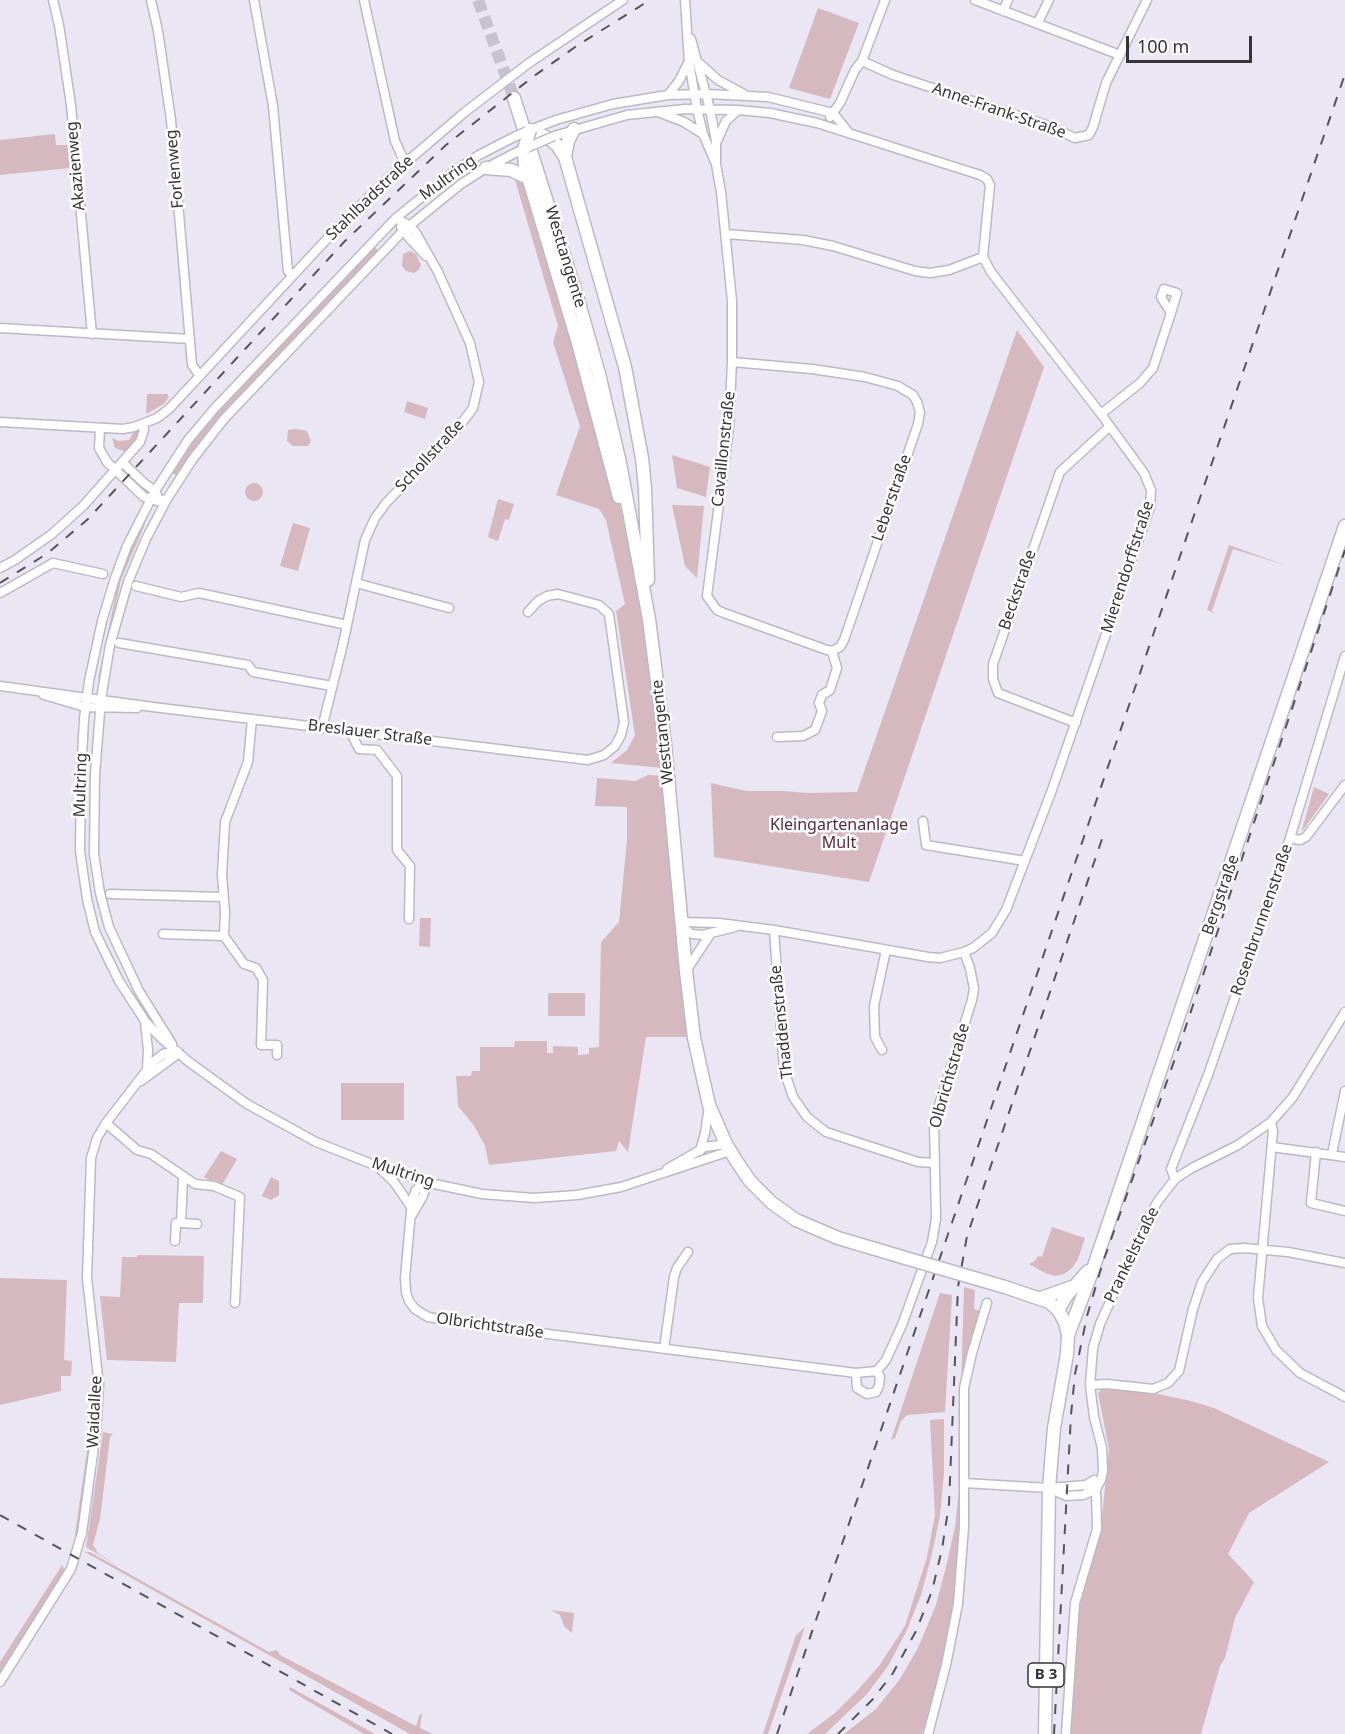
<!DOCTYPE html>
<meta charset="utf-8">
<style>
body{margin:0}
#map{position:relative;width:1345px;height:1734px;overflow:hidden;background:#eae6f4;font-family:"Noto Sans",sans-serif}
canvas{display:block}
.scale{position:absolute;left:1126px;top:36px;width:126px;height:27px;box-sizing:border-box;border:3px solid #353439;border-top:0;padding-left:8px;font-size:18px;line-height:21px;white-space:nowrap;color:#353439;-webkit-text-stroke:4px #fff;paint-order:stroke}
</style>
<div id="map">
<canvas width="1345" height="1734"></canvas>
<div class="scale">100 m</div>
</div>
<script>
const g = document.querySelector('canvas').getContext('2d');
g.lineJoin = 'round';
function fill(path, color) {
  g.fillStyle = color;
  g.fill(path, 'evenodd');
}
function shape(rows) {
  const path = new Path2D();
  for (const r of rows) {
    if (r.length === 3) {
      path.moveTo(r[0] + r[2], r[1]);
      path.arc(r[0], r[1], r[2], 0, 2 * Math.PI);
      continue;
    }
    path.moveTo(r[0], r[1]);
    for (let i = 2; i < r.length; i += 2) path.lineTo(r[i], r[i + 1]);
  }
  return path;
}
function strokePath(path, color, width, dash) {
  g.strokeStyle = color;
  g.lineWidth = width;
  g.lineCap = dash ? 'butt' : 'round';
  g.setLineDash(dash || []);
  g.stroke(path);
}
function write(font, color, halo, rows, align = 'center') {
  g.font = font + ' "Noto Sans",sans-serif';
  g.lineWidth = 5;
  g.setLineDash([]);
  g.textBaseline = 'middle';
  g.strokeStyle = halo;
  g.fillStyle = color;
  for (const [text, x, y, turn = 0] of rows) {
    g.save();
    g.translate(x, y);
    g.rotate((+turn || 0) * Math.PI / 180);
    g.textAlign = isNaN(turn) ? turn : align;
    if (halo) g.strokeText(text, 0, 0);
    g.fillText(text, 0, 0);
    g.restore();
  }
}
const green = shape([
 [818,8,859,23,830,99,789,88],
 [55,134,56,145,68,145,70,168,0,175,0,140],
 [515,180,528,185,621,510,637,585,663,768,611,763,627,750,635,735,616,611,625,604,606,520,599,509,556,495,580,426,553,342,558,326],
 [374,246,378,251,218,419,176,475,171,472,213,415],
 [410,251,416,254,421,265,419,270,414,273,406,271,402,266,403,254],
 [1017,330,1044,367,869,882,714,857,711,783,746,791,783,791,808,793,857,792],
 [147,394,167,394,169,397,164,404,146,414],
 [407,401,428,408,425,419,404,412],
 [296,429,307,431,311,441,308,446,293,446,287,441,288,430],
 [135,430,139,431,141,436,127,452,115,448,112,438,119,441,129,440],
 [672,455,710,467,706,497,677,488],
 [254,492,9],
 [498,499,514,504,509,520,505,519,498,541,488,537],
 [672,505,704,506,697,578,685,566],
 [142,523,145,524,121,580,100,679,98,679,119,579],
 [293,523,310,528,298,571,280,566],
 [1229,545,1285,565,1233,549,1212,611,1217,614,1207,610],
 [648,775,665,776,689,1037,646,1037,628,1152,619,1141,616,1151,489,1165,485,1146,475,1127,458,1106,456,1076,471,1076,472,1071,480,1071,480,1047,514,1047,515,1041,547,1041,547,1053,553,1053,553,1046,578,1047,578,1055,589,1054,589,1048,599,1047,601,942,619,922,627,840,627,807,595,806,597,778,635,781],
 [1314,787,1329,794,1303,830,1302,830],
 [420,918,431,918,430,947,419,946],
 [548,993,585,993,585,1016,548,1016],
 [341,1083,404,1083,404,1120,341,1120],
 [221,1151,237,1159,221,1187,204,1177],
 [271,1177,279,1181,279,1195,271,1200,262,1196],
 [1052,1227,1085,1238,1078,1259,1072,1268,1064,1274,1055,1276,1045,1273,1029,1264,1035,1261,1038,1256,1042,1257],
 [138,1255,204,1256,203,1303,179,1303,176,1362,107,1360,100,1296,120,1297,122,1257,137,1257],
 [0,1278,67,1280,64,1360,72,1361,71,1376,61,1376,61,1391,0,1405],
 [964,1287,975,1290,974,1309,981,1311,961,1388],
 [940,1293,952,1295,945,1412,907,1415,901,1421,895,1438,891,1440],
 [1105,1386,1140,1390,1191,1401,1214,1408,1329,1462,1249,1513,1228,1554,1254,1582,1235,1618,1225,1658,1220,1666,1201,1734,1066,1734,1078,1614,1101,1525,1109,1449,1098,1393],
 [94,1402,78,1536,76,1537,75,1535],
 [944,1419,944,1473,940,1516,932,1554,921,1595,906,1632,888,1666,867,1694,825,1734,807,1734,835,1713,857,1691,879,1666,905,1626,927,1557,935,1515,930,1420],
 [103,1432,113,1434,110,1437,100,1519,93,1545,98,1553,118,1566,86,1547],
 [959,1490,962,1492,959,1565,953,1612,945,1655,922,1734,844,1734,876,1709,900,1679,918,1648,936,1605,947,1563,955,1527],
 [90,1552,269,1652,277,1650,280,1655,416,1726,419,1716,422,1713,420,1728,433,1734,410,1734,85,1552],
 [62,1565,66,1573,0,1675,0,1662],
 [551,1610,574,1613,572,1633,564,1626,560,1615],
 [805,1627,768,1734,763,1734,796,1635],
 [290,1687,375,1734,364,1734,289,1690]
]);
const primaryTunnel = shape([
 [478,0,514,98]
]);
const minor = shape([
 [53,0,59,25,71,105,92,334],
 [151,0,158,31,171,120,192,365,200,376],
 [254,0,273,106,288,271,292,275],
 [364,0,395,141,405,163],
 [685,0,689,62,697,109,703,134,716,164,721,192,732,301,732,362,729,427,707,596,717,610,724,613,827,650,832,651],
 [975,0,1120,55],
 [1003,11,1008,0],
 [1037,24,1049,0],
 [691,39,710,109,716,141,716,161],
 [862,61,893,75,1049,126,1075,138,1089,135,1093,127,1106,83,1147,0],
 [698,62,718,80,744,94],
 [668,95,679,81,688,63],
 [658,112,684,122,703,134],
 [830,117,840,103,855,70,862,61,885,0],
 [530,130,556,120,613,104,668,95,707,94,768,97,833,113,849,133],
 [516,136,479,155,453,172,396,218,214,409,188,440,155,491,127,546,115,578,102,621,89,681,84,719,81,776,80,851,87,899,95,932,119,981,145,1021,161,1038,189,1062,247,1104,316,1142,377,1166,425,1182,482,1194,534,1198,577,1195,621,1187,730,1151],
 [554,136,627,115,685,109,738,110,770,113,817,123,980,175,987,179,990,185,983,257,991,272,1101,414,1144,473,1151,490,1150,507,1052,790,1006,910,992,933,973,948,964,952,940,958,928,957,774,930,719,923,682,922],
 [717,141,726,121,738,110],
 [401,227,410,239,426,256],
 [726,234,803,240,833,246,915,271,930,273,949,270,983,257],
 [0,328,190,339],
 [732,362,812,369,865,377,898,386,913,395,917,402,920,412,918,424,844,640,840,647,832,651],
 [1101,414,1140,383,1153,368,1171,313,1177,293,1164,289,1161,297,1171,313],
 [0,422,123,429,134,427,157,418,169,409,338,227,396,171,465,112,529,63,623,0],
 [100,428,99,448,107,462,144,497,157,501,167,499],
 [122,462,144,483,155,491,157,495],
 [0,568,15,560,52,534,83,506,140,442,144,430,143,424],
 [356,583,449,608],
 [136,586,181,597,199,593,347,625],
 [0,593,53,563,103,574],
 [119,643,248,665,253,672,332,686],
 [0,686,153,707,588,760,604,755,615,746,621,735,624,722,609,614,599,605,558,594,547,596,538,601,528,612],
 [44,695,85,707,137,708],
 [252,719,248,762,225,822,222,875,225,912,224,936,244,964,256,968,263,980,261,1045,277,1045,277,1055],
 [1076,723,998,693,993,679,993,664,1060,472,1109,427],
 [322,728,343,644,365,540,375,518,386,503,458,428,473,408,479,382,470,343,438,272,416,233,410,226,396,218],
 [350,731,359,749,377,750,397,776,397,850,410,866,409,919],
 [777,737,803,736,815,730,822,711,819,703,822,695,830,690,837,668,832,651],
 [923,821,926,845,1025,861],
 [1290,838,1300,840,1306,837,1345,785],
 [110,894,222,897],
 [682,927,692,934,703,935,735,927],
 [774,930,784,1070,793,1097,807,1117,826,1132,918,1162,934,1163],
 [163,934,224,936],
 [686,971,711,933],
 [145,1022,148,1050,147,1069],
 [172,1044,139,991,109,927,100,893,94,854,95,775,101,699,110,645,128,582,146,539,167,499,192,460,224,419,403,231,461,184,486,168,521,150],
 [882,1050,875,1037,874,1006,886,950],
 [141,1081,179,1053],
 [1271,1122,1273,1131,1258,1298,1262,1326,1276,1350,1300,1373,1345,1397],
 [106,1123,137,1150,151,1154,195,1184,214,1186,240,1197,235,1303],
 [1272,1147,1345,1157],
 [700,1151,705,1133,709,1106],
 [1316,1152,1311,1203,1345,1211],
 [1332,1154,1345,1091],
 [380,1169,394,1182,411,1207],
 [667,1169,705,1147,726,1144],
 [1175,1179,1171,1169,1208,1075,1290,838,1345,656],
 [425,1182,416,1190,412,1200,405,1278,406,1292,409,1301,415,1309,428,1317,469,1324,856,1373,877,1371,886,1360,902,1325,932,1242,936,1219,934,1121,972,1000,974,989,970,968,964,952],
 [412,1215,423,1196,427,1182],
 [181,1223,197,1224],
 [175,1241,176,1223,181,1223,183,1178],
 [664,1349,674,1277,677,1268,688,1252],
 [856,1373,857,1388,867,1394,876,1392,879,1386,880,1377,877,1371],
 [1090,1385,1107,1384,1153,1389,1168,1383,1179,1371,1193,1309,1202,1282,1217,1259,1230,1249,1244,1248,1288,1252,1345,1263],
 [964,1483,1049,1488,1086,1485,1094,1480],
 [1049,1488,1066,1496,1083,1495,1096,1489,1101,1480,1103,1471,1102,1448,1094,1417,1090,1385,1093,1348,1100,1324,1148,1218,1158,1201,1175,1179,1192,1168,1238,1145,1271,1122,1293,1097,1345,1012],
 [0,1682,71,1569,82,1533,96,1432,99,1385,87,1278,91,1158,97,1138,106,1123,153,1062,163,1054,177,1051],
 [928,1734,946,1665,958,1604,964,1527,964,1388,972,1353,987,1303],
 [1066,1734,1075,1603,1097,1529,1096,1489,1092,1482]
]);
const secondary = shape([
 [1041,1298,1072,1287],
 [1058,1310,1067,1295,1088,1271],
 [1068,1335,1093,1269,1345,526]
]);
const primary = shape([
 [514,98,577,296,599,374,620,463,649,619,665,745,686,971,694,1038,709,1105,726,1144,737,1162,750,1181,772,1203,796,1220,838,1238,919,1262],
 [530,130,548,138,557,145,565,157,625,367,642,458,645,488,648,580],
 [524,149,525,167,578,343,619,497],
 [565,157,568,141,574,129],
 [486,168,511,170,528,178],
 [1005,1287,1049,1302,1058,1310,1065,1322,1068,1335,1067,1354,1054,1428,1049,1488,1045,1734]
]);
const rail = shape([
 [0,583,48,553,88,519,345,241,446,145,534,76,578,45,650,0],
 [0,1515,392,1734],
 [777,1734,1345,74],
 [838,1734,873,1699,893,1673,916,1631,932,1591,942,1549,949,1504,958,1287,967,1236,1102,839],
 [1054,1734,1071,1415,1075,1374,1087,1316,1103,1262,1178,1050,1345,550]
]);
const minorBridge = shape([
 [516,136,530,130],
 [522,150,554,136]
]);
const primaryBridge = shape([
 [524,149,530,130],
 [919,1262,1005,1287]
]);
const shields = [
 [1046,1675,36]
];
const shieldNames = [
 ["B 3",1046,1675]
];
const streetNames = [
 ["Anne-Frank-Straße",999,111,19],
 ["Akazienweg",76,166,-95],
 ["Forlenweg",175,169,-95],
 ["Multring",448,178,-36],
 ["Stahlbadstraße",370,198,-44],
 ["Westtangente",565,257,73],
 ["Cavaillonstraße",724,449,-84],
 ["Schollstraße",430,456,-47],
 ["Leberstraße",892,498,-71],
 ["Mierendorffstraße",1128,567,-72],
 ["Beckstraße",1018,590,-71],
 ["Westtangente",663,732,-96],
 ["Breslauer Straße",370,733,7],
 ["Multring",81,785,-88],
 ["Bergstraße",1221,895,-71],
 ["Rosenbrunnenstraße",1262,920,-71],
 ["Thaddenstraße",782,1022,-96],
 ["Olbrichtstraße",950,1076,-74],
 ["Multring",403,1173,18],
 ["Prankelstraße",1132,1255,-64],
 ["Olbrichtstraße",490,1326,8],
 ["Waidallee",95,1412,-87]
];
const parkNames = [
 ["Kleingartenanlage",839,825],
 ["Mult",839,843]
];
fill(green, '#d6b8bf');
strokePath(primaryTunnel, '#c6c2cf', 12, [12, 6]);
strokePath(minor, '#bcb9c6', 11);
strokePath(secondary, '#bcb9c6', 15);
strokePath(primary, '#bcb9c6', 15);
strokePath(minor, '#fff', 8);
strokePath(secondary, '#fff', 12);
strokePath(primary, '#fff', 12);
strokePath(rail, '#55545a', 2, [10, 10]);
strokePath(minorBridge, '#bcb9c6', 11, []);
strokePath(primaryBridge, '#bcb9c6', 15, []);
strokePath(minorBridge, '#fff', 8);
strokePath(primaryBridge, '#fff', 12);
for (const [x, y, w] of shields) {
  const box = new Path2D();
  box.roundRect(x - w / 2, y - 12, w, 24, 4.5);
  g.fillStyle = '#fff';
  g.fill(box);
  strokePath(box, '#353439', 1.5);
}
write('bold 15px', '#353439', null, shieldNames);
write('16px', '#353439', '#fff', streetNames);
write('16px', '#5b2938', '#fff', parkNames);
</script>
